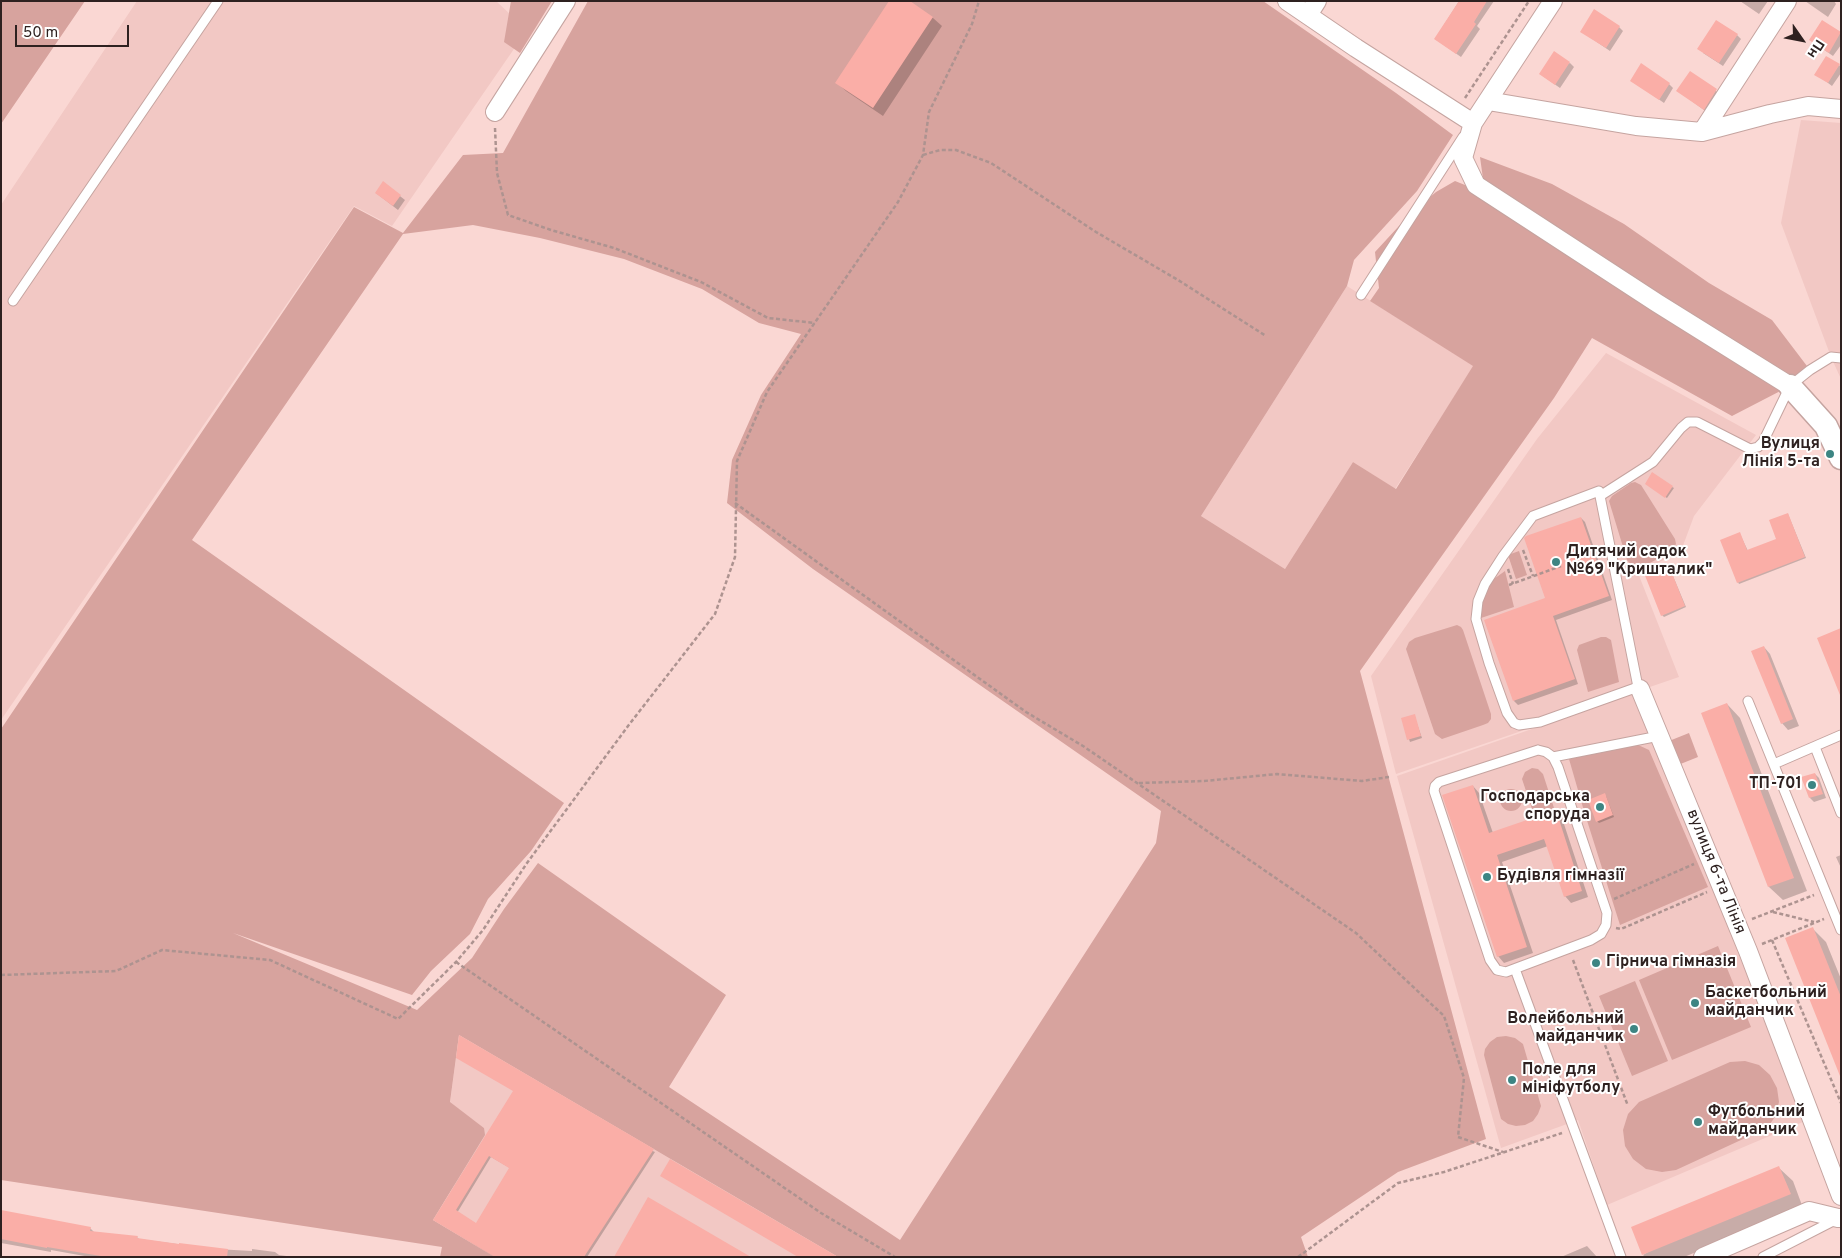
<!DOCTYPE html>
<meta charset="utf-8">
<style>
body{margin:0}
#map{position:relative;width:1842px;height:1258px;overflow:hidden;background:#fad7d3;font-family:Overpass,sans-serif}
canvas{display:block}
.frame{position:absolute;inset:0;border:2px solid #2e2120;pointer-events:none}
.north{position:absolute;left:1777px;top:15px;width:50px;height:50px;-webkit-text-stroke:4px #fff;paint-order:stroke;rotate:123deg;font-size:14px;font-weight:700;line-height:20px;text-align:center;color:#2e2120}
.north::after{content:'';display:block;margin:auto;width:18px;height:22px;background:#2e2120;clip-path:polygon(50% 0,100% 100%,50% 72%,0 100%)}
.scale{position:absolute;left:15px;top:25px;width:114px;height:22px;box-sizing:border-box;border:2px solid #2e2120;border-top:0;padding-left:6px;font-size:15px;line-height:18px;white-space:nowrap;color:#2e2120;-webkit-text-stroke:4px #fff;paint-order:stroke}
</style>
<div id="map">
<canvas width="1842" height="1258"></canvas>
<div class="frame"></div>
<div class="north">Пн</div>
<div class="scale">50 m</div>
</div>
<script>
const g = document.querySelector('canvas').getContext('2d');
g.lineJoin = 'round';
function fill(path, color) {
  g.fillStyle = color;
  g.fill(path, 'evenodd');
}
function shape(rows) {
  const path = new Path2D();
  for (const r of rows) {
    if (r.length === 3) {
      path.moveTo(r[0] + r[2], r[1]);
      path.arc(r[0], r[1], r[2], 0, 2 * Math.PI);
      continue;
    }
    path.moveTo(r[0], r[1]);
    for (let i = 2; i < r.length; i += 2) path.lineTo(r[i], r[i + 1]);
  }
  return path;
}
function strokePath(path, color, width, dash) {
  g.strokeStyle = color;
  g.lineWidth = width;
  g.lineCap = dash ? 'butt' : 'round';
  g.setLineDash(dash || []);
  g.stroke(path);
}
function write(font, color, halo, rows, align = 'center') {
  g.font = font + ' Overpass,sans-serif';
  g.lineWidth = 4;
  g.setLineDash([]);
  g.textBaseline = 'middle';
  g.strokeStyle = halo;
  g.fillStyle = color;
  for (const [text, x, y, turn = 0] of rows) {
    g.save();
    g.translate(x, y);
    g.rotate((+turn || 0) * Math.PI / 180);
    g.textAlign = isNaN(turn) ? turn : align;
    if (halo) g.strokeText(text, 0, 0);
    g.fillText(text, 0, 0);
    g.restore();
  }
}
const built = shape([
 [137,1,496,1,527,30,392,226,354,206,1,720,1,205],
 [1801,120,1841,123,1841,379,1831,357,1781,223],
 [1347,286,1474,366,1395,489,1353,462,1285,569,1201,516],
 [1606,353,1756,435,1694,516,1681,551,1638,573,1679,677,1396,774,1371,676,1537,439],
 [1635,693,1805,1121,1607,1205,1578,1120,1501,1148,1397,776],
 [459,1035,838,1257,495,1257,433,1220,450,1193,484,1128,450,1103]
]);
const green = shape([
 [1,1,85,1,1,124],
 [511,1,552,1,520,53,504,42],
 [588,1,1263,1,1396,93,1453,135,1417,191,1354,260,1347,286,1201,516,1285,569,1353,462,1396,489,1473,366,1370,301,1379,288,1375,252,1410,214,1436,192,1455,181,1485,193,1480,157,1552,184,1624,224,1709,283,1772,320,1810,370,1790,386,1732,416,1592,338,1554,398,1360,671,1486,1139,1398,1172,1301,1237,1308,1257,838,1257,459,1035,450,1102,484,1128,485,1135,433,1220,495,1257,440,1257,442,1247,1,1180,1,729,354,207,403,233,463,155,503,153],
 [473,225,540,238,624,259,702,289,759,323,801,334,761,395,732,460,727,503,813,569,1161,811,1156,843,900,1240,669,1087,726,995,538,863,504,909,472,958,417,1010,233,933,412,995,431,971,470,934,488,899,531,851,564,803,192,540,403,234],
 [1635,482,1641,485,1675,539,1676,544,1671,552,1640,568,1633,567,1627,560,1609,501,1612,496,1631,483],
 [1519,551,1527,575,1516,579,1508,555],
 [1505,571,1514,607,1481,618,1480,610,1483,595,1491,581],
 [1457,625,1461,627,1463,630,1491,714,1491,719,1488,723,1483,725,1442,739,1435,734,1406,649,1409,642,1415,638],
 [1601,637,1606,637,1611,640,1619,682,1588,692,1577,650,1579,645],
 [1689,733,1698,757,1678,765,1669,741],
 [1636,744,1649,750,1708,887,1620,925,1584,811,1569,759,1611,748],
 [1532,768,1538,769,1543,774,1554,808,1534,815,1522,779,1525,772],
 [1511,800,11],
 [1718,946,1751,1027,1672,1060,1639,980],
 [1635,981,1668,1061,1632,1076,1599,996],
 [1506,1036,1515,1038,1523,1044,1541,1106,1538,1114,1533,1121,1525,1125,1516,1126,1508,1124,1501,1119,1484,1055,1485,1049,1490,1042,1497,1037],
 [1745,1061,1759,1065,1770,1075,1777,1088,1779,1102,1775,1117,1767,1128,1676,1170,1662,1172,1646,1169,1633,1159,1625,1146,1623,1130,1628,1114,1639,1102,1730,1062]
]);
const shadow = shape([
 [908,1,933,18,942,26,883,116,846,91,837,83],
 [1459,1,1494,1,1477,26,1480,29,1461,57,1435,39],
 [1740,1,1768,1,1759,14],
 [1805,1,1834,1,1836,4,1828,17],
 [1822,21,1841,34,1841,45,1833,56,1810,40],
 [1619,27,1623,31,1610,51,1582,32],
 [1737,35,1741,39,1723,66,1703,53],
 [1570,63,1574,67,1560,88,1540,74],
 [1839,65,1841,67,1841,73,1832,86,1816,74],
 [1690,73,1720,94,1708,113,1678,91],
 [1631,80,1669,84,1673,88,1664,103],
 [383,183,405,200,398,210,376,193],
 [1648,485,1672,487,1674,488,1667,498],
 [1788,514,1806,558,1739,584,1738,582,1740,534,1748,551,1778,540],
 [1581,518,1585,522,1612,600,1556,620,1578,684,1518,705,1514,701,1546,599],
 [1668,564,1686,607,1664,617,1662,615],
 [1764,647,1770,654,1799,726,1788,730,1782,723],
 [1727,704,1740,718,1807,891,1783,900,1769,887,1702,714],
 [1414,715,1422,738,1410,742,1402,719],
 [1815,774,1819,778,1826,798,1814,802,1810,798],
 [1473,786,1479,793,1493,833,1555,812,1562,818,1588,897,1571,903,1565,896,1548,846,1502,862,1533,953,1504,963,1498,956],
 [1606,796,1614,817,1599,823,1597,821],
 [1841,855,1841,868,1836,857],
 [1813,929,1826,942,1841,979,1841,1074,1787,939],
 [514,1092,655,1152,587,1257,495,1257,436,1221],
 [491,1157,510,1168,477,1224,457,1213],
 [1779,1168,1793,1181,1803,1208,1684,1257,1645,1257,1643,1255],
 [1,1211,90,1228,94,1232,137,1237,139,1239,216,1249,252,1251,252,1249,275,1252,279,1255,294,1257,90,1257,51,1250,51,1252,1,1243],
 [1587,1246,1597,1257,1561,1257]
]);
const building = shape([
 [889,1,910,1,933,17,873,108,835,83],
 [1459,1,1487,1,1474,22,1476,24,1456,54,1434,39],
 [1594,9,1620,26,1606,48,1580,32],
 [1716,20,1738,34,1719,63,1697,49],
 [1822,20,1841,32,1829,53,1809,40],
 [1554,51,1570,62,1555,85,1539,74],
 [1826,56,1840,64,1828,83,1814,75],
 [1641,63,1670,83,1659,100,1630,81],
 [1690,71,1717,89,1704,110,1676,91],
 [383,181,401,195,393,206,375,193],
 [1652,472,1673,486,1665,498,1645,484],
 [1788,513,1805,557,1737,583,1720,540,1740,532,1747,550,1776,539,1769,520],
 [1581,517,1609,596,1553,616,1575,679,1513,701,1484,620,1545,598,1524,538,1526,536],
 [1668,563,1685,606,1661,616,1644,573],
 [1841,628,1841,695,1840,695,1817,638],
 [1764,646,1793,719,1781,724,1751,651],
 [1727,703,1794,878,1768,887,1701,713],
 [1415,714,1421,736,1407,740,1401,718],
 [1815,773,1823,794,1809,798,1801,777],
 [1473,785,1489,833,1556,810,1582,891,1564,897,1544,839,1497,855,1527,947,1497,957,1442,795],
 [1605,793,1613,815,1596,822,1588,800],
 [1813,927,1841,997,1840,1076,1785,938],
 [459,1035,654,1149,584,1257,495,1257,433,1220,513,1091,456,1058],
 [489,1156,509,1168,476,1223,456,1210],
 [670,1159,838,1257,798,1257,660,1176],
 [1779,1166,1791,1194,1642,1255,1631,1227],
 [648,1197,751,1257,614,1257],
 [1,1210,91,1227,90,1231,138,1236,137,1238,179,1244,179,1243,228,1249,227,1257,107,1257,47,1247,47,1248,1,1239]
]);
const path = shape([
 [1465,98,1529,1],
 [495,128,497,173,508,215,551,230,614,248,701,282,768,318,815,323],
 [923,155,940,150,956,150,991,163,1096,232,1178,280,1266,336],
 [735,503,1026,712,1083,746,1356,933,1444,1016,1464,1078,1458,1137,1503,1152],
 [1523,550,1533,576],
 [1508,569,1513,584],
 [1509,585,1561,566],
 [1139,783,1204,781,1277,774,1362,781,1389,777],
 [1614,899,1694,864],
 [1773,912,1814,922],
 [1752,919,1814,895],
 [1616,928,1621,929,1707,892],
 [1772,940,1841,1103],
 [1762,944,1824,919],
 [1573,960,1628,1106],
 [456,962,821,1213,895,1257],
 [1,975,116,971,162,950,270,960,398,1019,456,962,483,930,527,863,628,726,715,614,735,557,737,461,767,392,898,202,923,155,929,112,972,24,979,1],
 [1298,1257,1398,1183,1444,1172,1562,1133]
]);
const service = shape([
 [1361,295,1463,137],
 [13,301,218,1],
 [1599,491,1638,687,1540,722,1519,725,1514,723,1507,713,1489,663,1476,619,1478,601,1485,584,1503,556,1533,516,1599,491],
 [1600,496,1653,462,1681,428,1688,422,1697,422,1750,449,1758,447,1763,442,1790,386,1810,370,1831,357,1841,358],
 [1748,701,1841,930],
 [1815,747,1841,813],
 [1538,750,1546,752,1553,757,1558,767,1607,913,1606,925,1601,934,1591,940,1506,972,1497,970,1490,960,1434,791,1435,786,1439,782,1538,750],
 [1553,757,1659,736],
 [1774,764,1841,735],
 [1515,969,1621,1257],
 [1763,1257,1835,1220]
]);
const minor = shape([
 [1287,1,1356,48,1473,123],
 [1553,1,1473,123,1463,158,1476,185,1657,303,1790,386],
 [1308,15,1317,1],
 [1488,101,1636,126,1702,132,1770,114,1808,106,1841,109],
 [495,112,566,1],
 [1702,132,1787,1],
 [1640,689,1748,951,1841,1196],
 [1703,1257,1809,1211,1838,1218,1841,1218]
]);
const tertiary = shape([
 [1790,386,1826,426,1841,458]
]);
const markers = [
 [1830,454,5,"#3d8583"],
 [1556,562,5,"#3d8583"],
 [1812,785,5,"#3d8583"],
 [1600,807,5,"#3d8583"],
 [1487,877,5,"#3d8583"],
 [1596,963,5,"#3d8583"],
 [1695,1003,5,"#3d8583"],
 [1634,1029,5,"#3d8583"],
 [1512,1080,5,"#3d8583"],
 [1698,1122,5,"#3d8583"]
];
const poiNames = [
 ["Вулиця",1820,445,"right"],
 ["Лінія 5-та",1820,463,"right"],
 ["Дитячий садок",1566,553],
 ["№69 \"Кришталик\"",1566,571],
 ["ТП-701",1802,785,"right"],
 ["Господарська",1590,798,"right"],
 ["споруда",1590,816,"right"],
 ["Будівля гімназії",1497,877],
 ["Гірнича гімназія",1606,963],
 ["Баскетбольний",1705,994],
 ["майданчик",1705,1012],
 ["Волейбольний",1624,1020,"right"],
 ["майданчик",1624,1038,"right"],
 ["Поле для",1522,1071],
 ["мініфутболу",1522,1089],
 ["Футбольний",1708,1113],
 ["майданчик",1708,1131]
];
const streetNames = [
 ["вулиця 6-та Лінія",1715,872,68]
];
fill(built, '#f2c8c4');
fill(green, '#d7a39e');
fill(shadow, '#0003');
fill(building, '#faaea7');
strokePath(service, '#c5a4a0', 11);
strokePath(minor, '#c5a4a0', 20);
strokePath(tertiary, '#c5a4a0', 25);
strokePath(path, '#ad9390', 2.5, [4, 2.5]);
strokePath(service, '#fff', 9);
strokePath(minor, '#fff', 18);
strokePath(tertiary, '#fff', 22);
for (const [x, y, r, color] of markers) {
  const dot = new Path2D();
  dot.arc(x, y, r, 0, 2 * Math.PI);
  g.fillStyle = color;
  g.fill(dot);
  strokePath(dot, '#fff', 2);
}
write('bold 16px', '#2e2120', '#fff', poiNames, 'left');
write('16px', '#2e2120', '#fff', streetNames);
</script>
